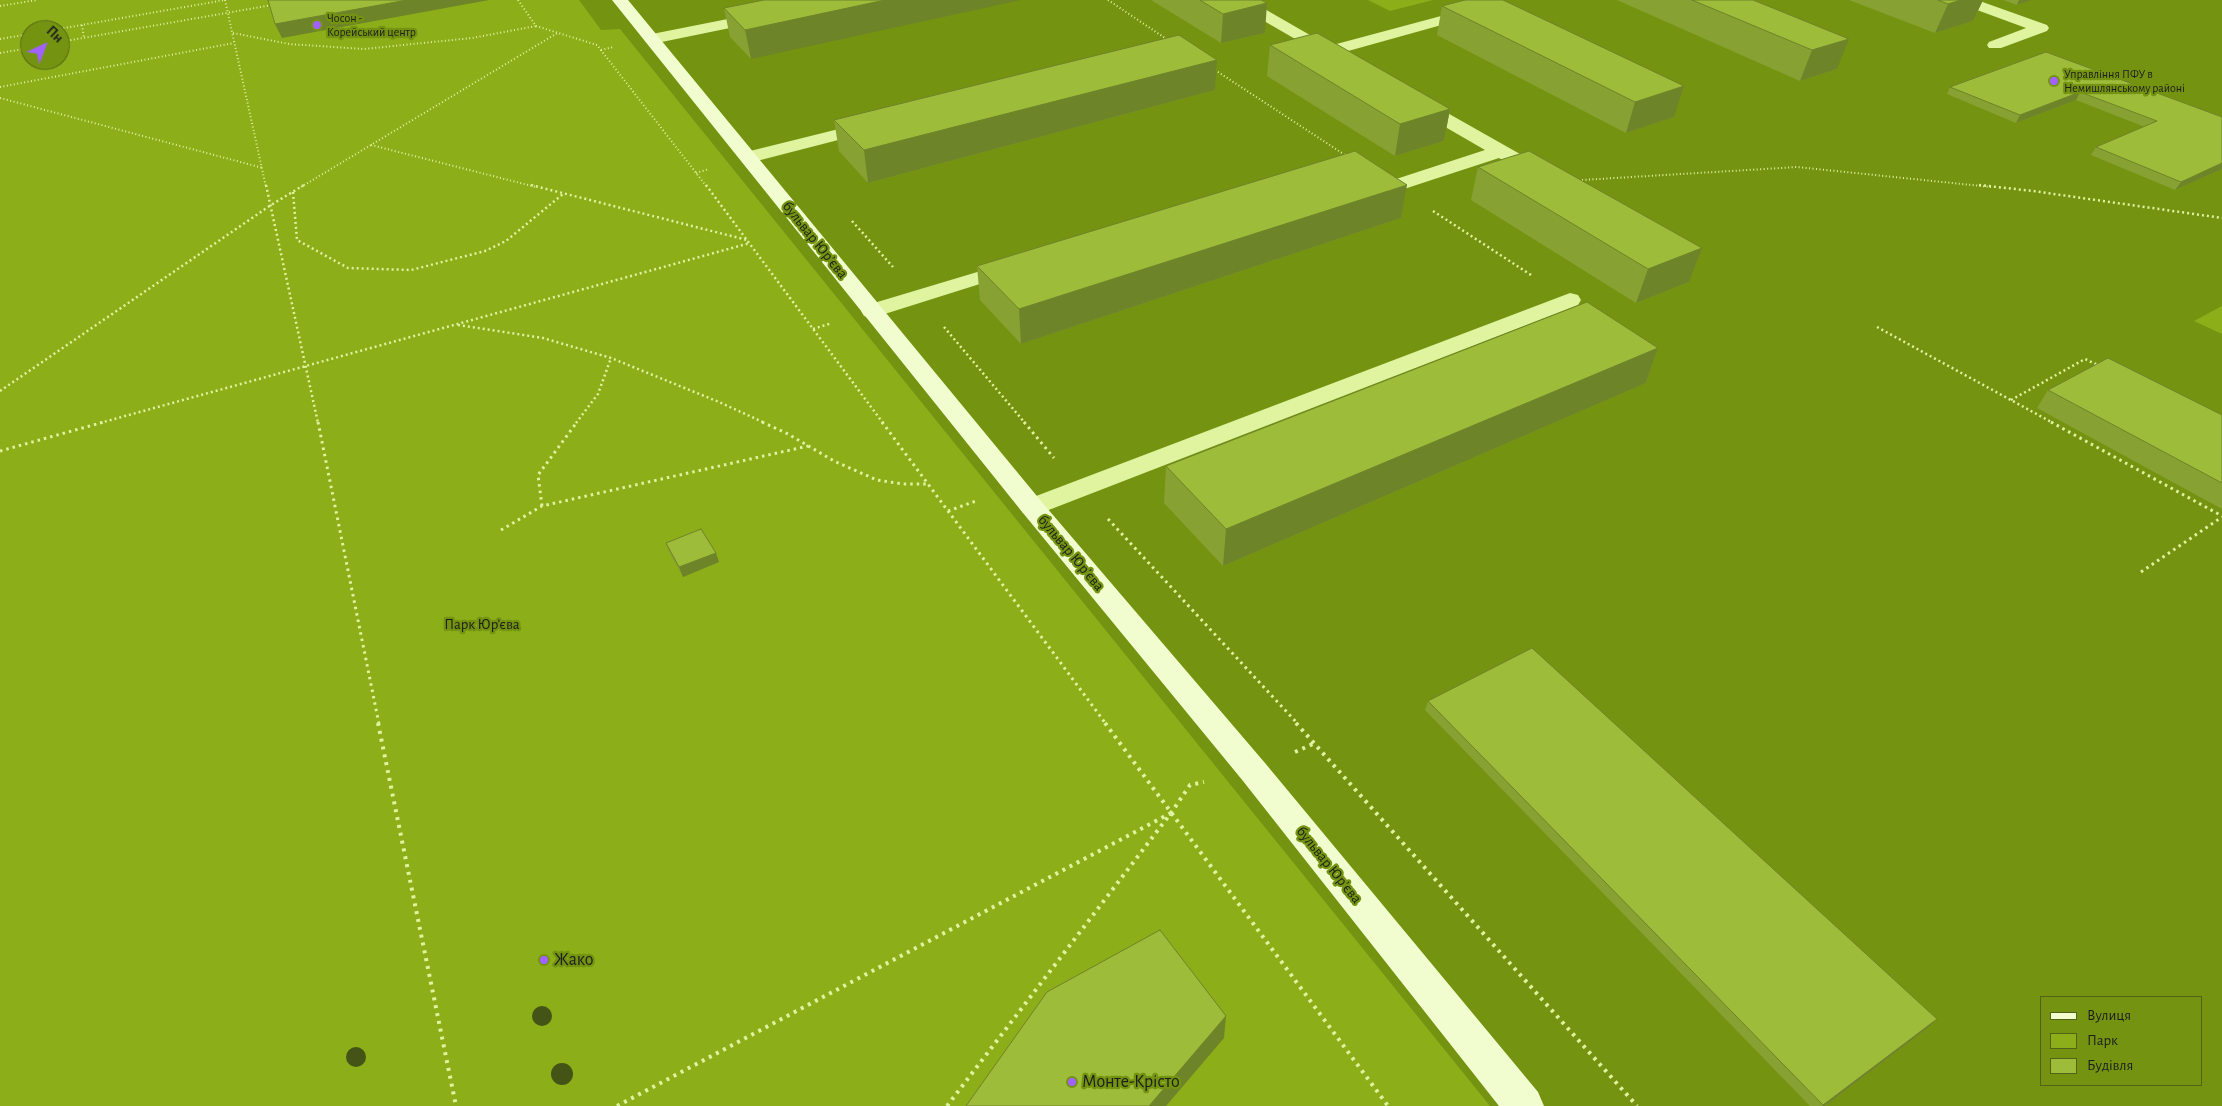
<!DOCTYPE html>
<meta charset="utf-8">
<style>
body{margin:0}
#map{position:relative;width:2222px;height:1106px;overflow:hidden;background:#749411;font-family:"Alegreya Sans",sans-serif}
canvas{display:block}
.legend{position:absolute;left:2040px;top:996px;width:162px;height:90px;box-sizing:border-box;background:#749411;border:1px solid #516416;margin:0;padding:6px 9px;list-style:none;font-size:15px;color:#1d1d1d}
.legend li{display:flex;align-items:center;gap:10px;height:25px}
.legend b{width:25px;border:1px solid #516416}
.north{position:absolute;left:20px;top:20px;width:50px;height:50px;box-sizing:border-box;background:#749411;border:1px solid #516416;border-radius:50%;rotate:43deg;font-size:14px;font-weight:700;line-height:20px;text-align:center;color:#1d1d1d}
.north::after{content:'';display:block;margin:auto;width:18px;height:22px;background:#a061ff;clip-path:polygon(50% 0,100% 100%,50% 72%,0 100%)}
</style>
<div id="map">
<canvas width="2222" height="1106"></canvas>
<ul class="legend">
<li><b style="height:6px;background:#f1fdcf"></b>Вулиця</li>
<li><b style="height:14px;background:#8bae19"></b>Парк</li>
<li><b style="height:14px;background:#9dbc3a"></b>Будівля</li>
</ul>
<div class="north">Пн</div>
</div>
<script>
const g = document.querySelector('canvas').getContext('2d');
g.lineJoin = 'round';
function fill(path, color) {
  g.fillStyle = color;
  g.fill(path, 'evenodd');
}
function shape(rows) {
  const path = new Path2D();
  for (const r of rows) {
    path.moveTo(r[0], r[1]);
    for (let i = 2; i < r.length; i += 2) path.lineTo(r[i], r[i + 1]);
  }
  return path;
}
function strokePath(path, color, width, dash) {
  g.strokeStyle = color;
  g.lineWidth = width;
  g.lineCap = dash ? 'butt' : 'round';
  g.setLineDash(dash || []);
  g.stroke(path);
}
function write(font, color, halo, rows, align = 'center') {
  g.font = font + ' "Alegreya Sans",sans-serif';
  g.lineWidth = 4.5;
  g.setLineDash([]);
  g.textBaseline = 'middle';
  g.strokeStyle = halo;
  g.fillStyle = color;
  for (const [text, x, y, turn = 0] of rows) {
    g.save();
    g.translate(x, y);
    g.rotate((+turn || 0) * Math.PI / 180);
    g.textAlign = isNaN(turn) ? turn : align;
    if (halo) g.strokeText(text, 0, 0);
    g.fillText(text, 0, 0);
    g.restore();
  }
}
const green = shape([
 [0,0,579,0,601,30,620,29,1490,1106,0,1106],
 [30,30,60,30,60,60,30,60],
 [1368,0,1433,0,1390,11],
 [2222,306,2222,334,2194,321]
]);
const pathFar3 = shape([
 [225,0,266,187],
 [518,0,536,26,597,45,707,187],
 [1108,0,1168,40],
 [0,6,37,0],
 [82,25,84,38],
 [53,30,225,0],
 [233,33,289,44,364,49,472,38,536,26],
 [0,39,30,34],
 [60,42,272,5],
 [601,50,613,47],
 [0,53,30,48],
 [1215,70,1348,157],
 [0,87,234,43],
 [0,98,263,168],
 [371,145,536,187],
 [696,173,709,169],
 [1582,180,1797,167,1991,187],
 [301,187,559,32]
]);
const pathFar2 = shape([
 [266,185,318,423],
 [531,185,747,240],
 [706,185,883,423],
 [1979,185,2033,191,2222,218],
 [293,192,297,240,348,268,411,270,485,251,506,241,563,194],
 [1433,211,1531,275],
 [852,221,893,267],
 [458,325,543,338,611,358,719,402,765,423],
 [944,327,1025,423],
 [1877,327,2053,423],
 [813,329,832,323],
 [0,391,271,205,304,185],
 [2011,400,2085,359,2098,365],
 [100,423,750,243],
 [576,423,598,394,611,358]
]);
const pathFar1 = shape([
 [318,422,379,724],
 [762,422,788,434,834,461,877,480,903,484,928,484],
 [882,422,1106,724],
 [1024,422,1054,458],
 [2051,422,2222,516],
 [0,451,104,422],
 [542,506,538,475,577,422],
 [948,511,976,501],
 [1108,519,1298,724],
 [501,530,542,506,808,446],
 [2141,572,2222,517]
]);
const path = shape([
 [378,723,456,1106],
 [1105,723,1388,1106],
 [1296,723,1637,1106],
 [1295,752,1315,743],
 [617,1106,1171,813],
 [947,1106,1171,813,1190,785,1204,782]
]);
const lane = shape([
 [1230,0,1249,0,1329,46,1471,8,1478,0,1495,0,1481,14,1341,53,1342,55,1340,58,1334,60,1328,58,1233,3,1230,0],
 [1955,0,1977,0,2047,25,2049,28,2047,31,2001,48,1989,48,1987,45,1989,42,2026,28,1958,3,1955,0],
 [763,12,769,14,771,17,769,20,652,44,646,42,644,39,646,36,652,34,763,12],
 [1415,97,1421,98,1550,171,1553,175,1550,179,1543,181,1536,179,1499,158,1401,190,1394,192,1387,190,1384,186,1387,182,1485,150,1409,106,1406,102,1409,98,1415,97],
 [871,121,877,122,880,126,877,130,749,163,742,161,740,157,742,153,871,121],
 [1014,261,1021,263,1025,267,1021,271,872,318,864,316,861,311,864,306,1014,261],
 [1570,293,1578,295,1581,300,1578,305,1041,513,1032,516,1023,513,1019,507,1023,501,1570,293]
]);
const secondary = shape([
 [612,0,628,0,1041,501,1265,763,1538,1092,1544,1106,1499,1106,1243,781,1023,513,612,0]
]);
const trees = [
 [542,1016,10],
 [356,1057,10],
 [562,1074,11]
];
const wall = shape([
 [764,0,751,59,730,37,724,8],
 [1151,0,1261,0,1265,33,1221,43],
 [1617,0,1753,0,1837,69,1800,81],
 [1849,0,1983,0,1973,21,1935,33],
 [2003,0,2032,0,2017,5],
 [1442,6,1674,117,1626,133,1437,35],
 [1270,45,1450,109,1444,141,1395,156,1267,76],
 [2046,52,2222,117,2222,169,2175,190,2091,155,2096,147,2145,127,2076,100,2016,123,1947,94,1950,87],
 [1215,90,868,183,839,151,834,120],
 [1478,167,1689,282,1636,303,1471,200],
 [1401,218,1021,344,980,300,977,266],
 [1658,348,1646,383,1223,566,1164,503,1166,466],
 [2048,390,2222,415,2222,509,2037,408],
 [666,543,716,553,719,562,683,577,669,552],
 [1428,701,1929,1027,1825,1106,1810,1106,1425,710]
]);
const shadedWall = shape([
 [407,0,489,0,282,38,275,24],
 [885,0,1021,0,751,59,745,30],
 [1961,0,1983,0,1973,21,1935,33,1948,4],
 [2019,0,2032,0,2017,5],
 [1267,3,1265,33,1221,43,1223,14],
 [1849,39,1837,69,1800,81,1812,50],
 [1217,60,1215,90,868,183,864,150],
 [1684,86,1674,117,1626,133,1635,102],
 [2080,92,2076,100,2016,123,2020,115],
 [1450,109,1444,141,1395,156,1400,124],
 [2222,163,2222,169,2175,190,2181,182],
 [1407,185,1401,218,1021,344,1019,309],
 [1702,248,1689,282,1636,303,1648,269],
 [1658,348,1646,383,1223,566,1226,529],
 [716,553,719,562,683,577,679,567],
 [1226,1016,1224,1038,1166,1106,1149,1106],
 [1937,1019,1929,1027,1825,1106,1822,1106]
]);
const building = shape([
 [268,0,407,0,275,24,268,0],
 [764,0,885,0,745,30,724,8,764,0],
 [1200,0,1261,0,1267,3,1223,14,1200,0],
 [1465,0,1503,0,1684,86,1635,102,1442,6,1465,0],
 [1692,0,1753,0,1849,39,1812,50,1692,0],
 [1938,0,1961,0,1948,4,1938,0],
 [1317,33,1450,109,1400,124,1270,45,1317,33],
 [1179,35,1217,60,864,150,834,120,1179,35],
 [2046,52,2222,117,2222,163,2181,182,2096,147,2157,121,2080,92,2020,115,1950,87,2046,52],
 [1355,151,1407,185,1019,309,977,266,1355,151],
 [1529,151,1702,248,1648,269,1478,167,1529,151],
 [1587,302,1658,348,1226,529,1166,466,1587,302],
 [2108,358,2222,415,2222,483,2048,390,2108,358],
 [701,529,716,553,679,567,666,543,701,529],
 [1532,648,1937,1019,1823,1105,1428,701,1532,648],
 [1160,930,1226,1016,1149,1106,966,1106,1047,992,1160,930]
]);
const markers = [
 [317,25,5,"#a061ff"],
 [2054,81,5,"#a061ff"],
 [544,960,5,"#a061ff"],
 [1072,1082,5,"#a061ff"]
];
const farPoinames = [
 ["Чосон -",327,18],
 ["Корейський центр",327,32],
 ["Управління ПФУ в",2064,74],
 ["Немишлянському районі",2064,88]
];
const streetNames = [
 ["бульвар Юрʼєва",815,240,51],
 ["бульвар Юрʼєва",1071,553,50],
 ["бульвар Юрʼєва",1329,865,51]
];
const parkNames = [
 ["Парк Юр’єва",482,624]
];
const nearPoinames = [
 ["Жако",554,960],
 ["Монте-Крісто",1082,1082]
];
fill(green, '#8bae19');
strokePath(pathFar3, '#e0f39f', 2, [1, 2.5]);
strokePath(pathFar2, '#e0f39f', 2.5, [2, 3]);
strokePath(pathFar1, '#e0f39f', 3, [2.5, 4]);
strokePath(path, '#e0f39f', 4, [3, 5]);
fill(lane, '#e0f39f');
fill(secondary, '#f1fdcf');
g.fillStyle = '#445316';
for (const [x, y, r] of trees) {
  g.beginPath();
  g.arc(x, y, r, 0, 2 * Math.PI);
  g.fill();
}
fill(wall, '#87a232');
fill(shadedWall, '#6e8429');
fill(building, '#9dbc3a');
strokePath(building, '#6e8429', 1);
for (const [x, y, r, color] of markers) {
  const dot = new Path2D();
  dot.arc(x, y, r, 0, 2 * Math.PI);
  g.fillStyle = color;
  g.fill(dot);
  strokePath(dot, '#749411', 2);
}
write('12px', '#1d1d1d', '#749411', farPoinames, 'left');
write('15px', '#1d1d1d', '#749411', streetNames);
write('15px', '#1c1d1a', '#749411', parkNames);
write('18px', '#1d1d1d', '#749411', nearPoinames, 'left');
</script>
